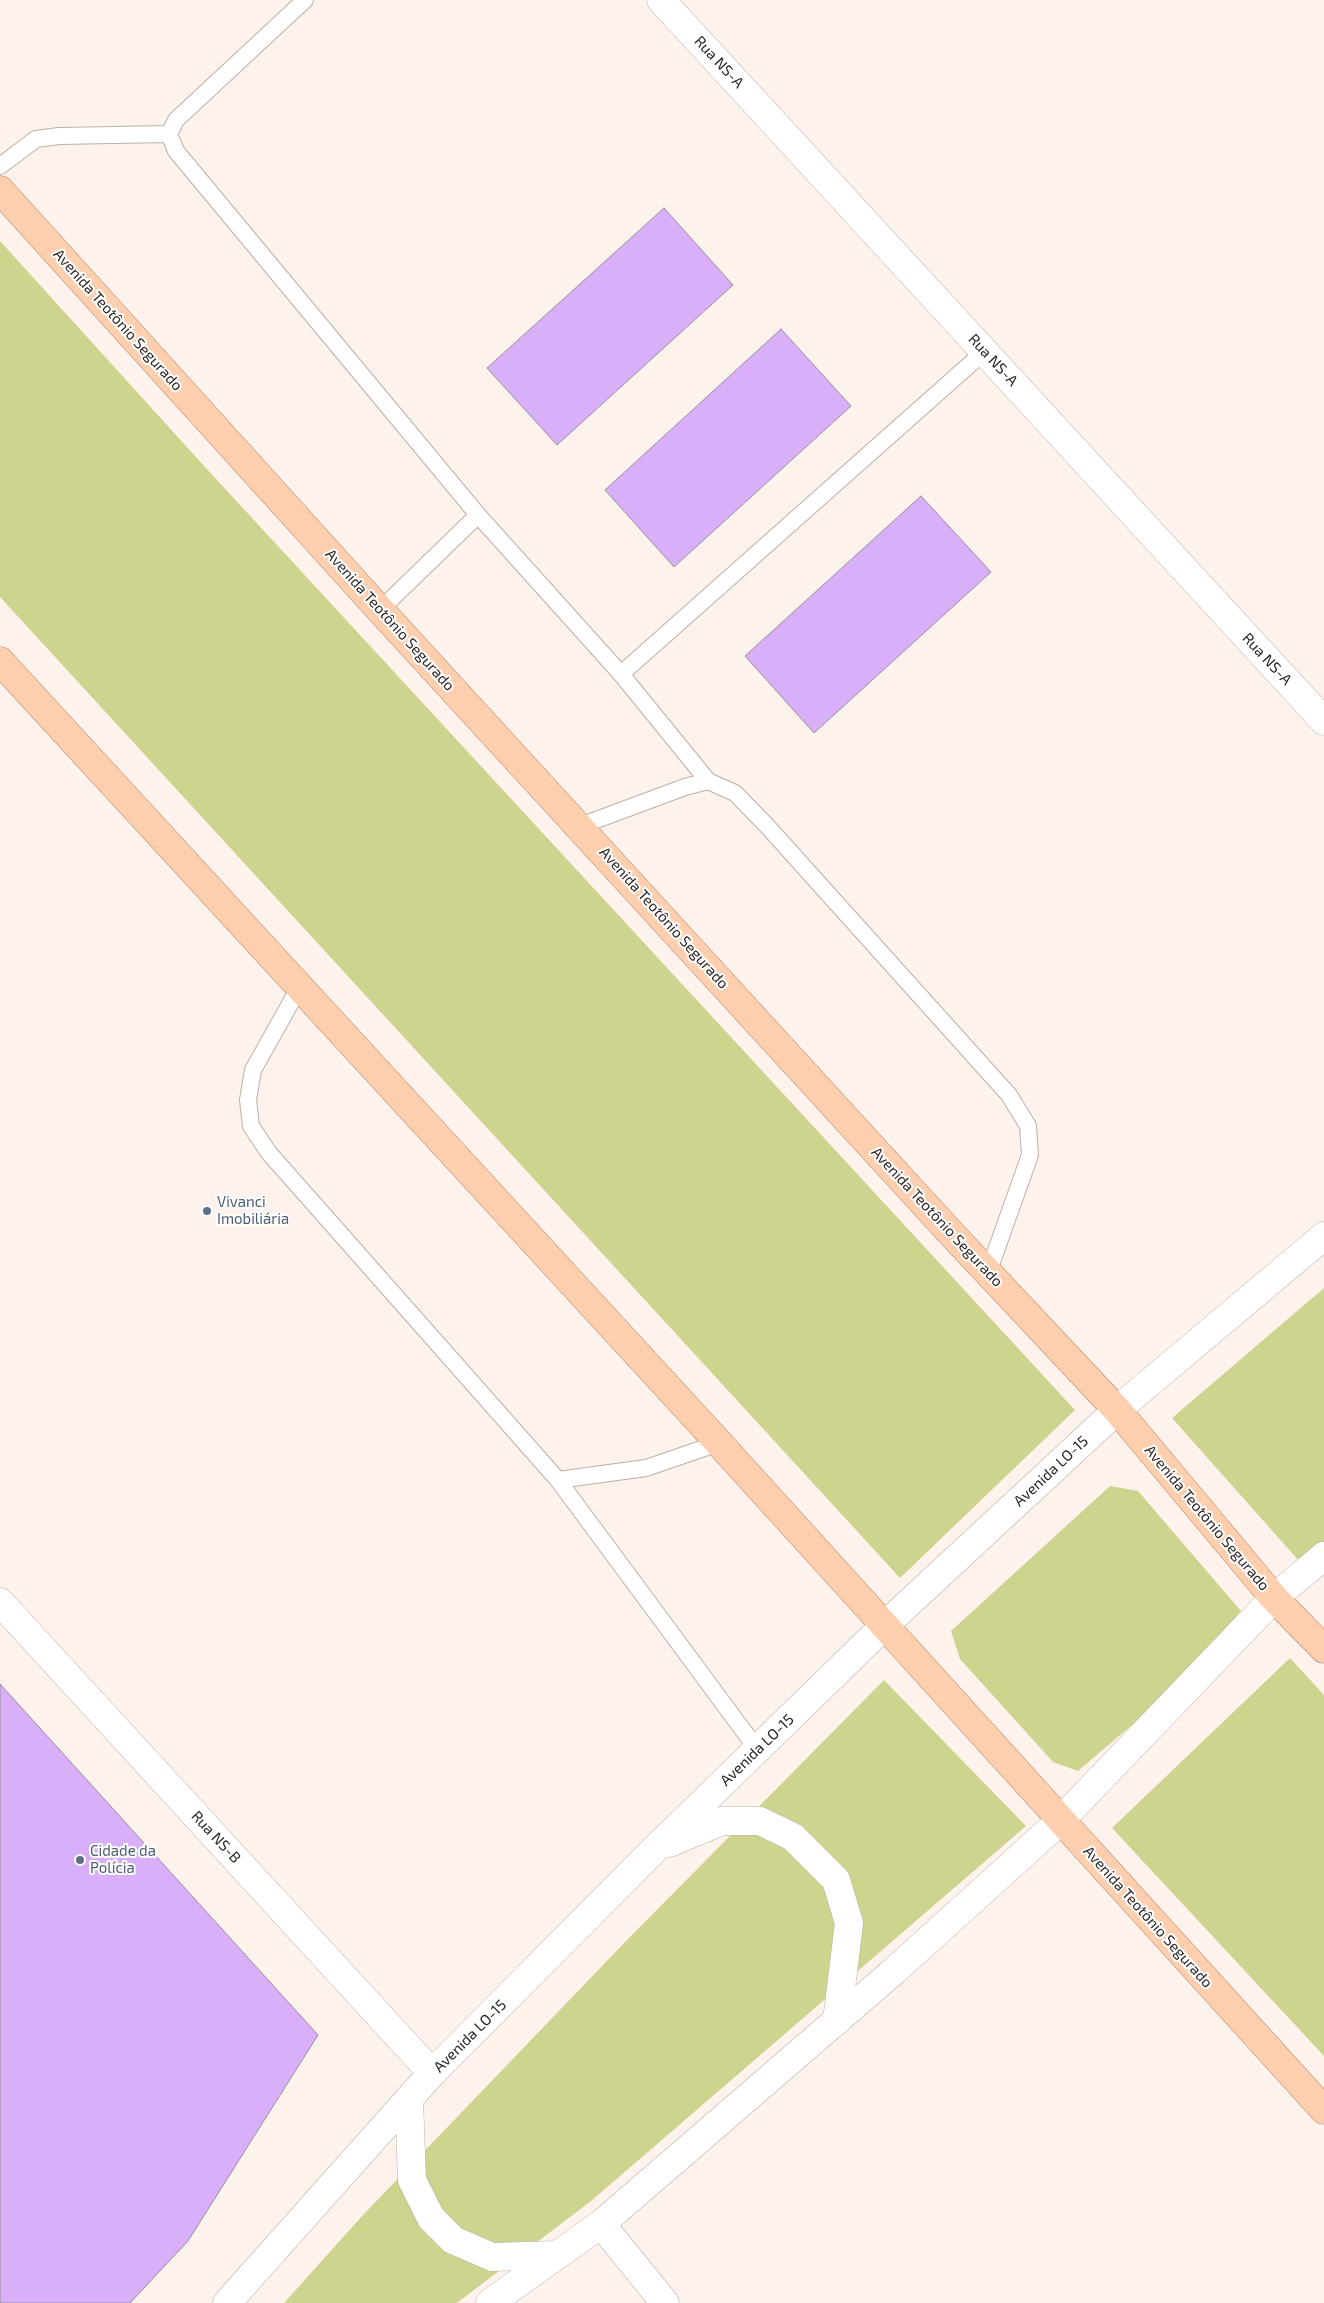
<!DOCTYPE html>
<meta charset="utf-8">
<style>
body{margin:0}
canvas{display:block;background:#fef2ec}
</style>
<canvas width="1324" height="2303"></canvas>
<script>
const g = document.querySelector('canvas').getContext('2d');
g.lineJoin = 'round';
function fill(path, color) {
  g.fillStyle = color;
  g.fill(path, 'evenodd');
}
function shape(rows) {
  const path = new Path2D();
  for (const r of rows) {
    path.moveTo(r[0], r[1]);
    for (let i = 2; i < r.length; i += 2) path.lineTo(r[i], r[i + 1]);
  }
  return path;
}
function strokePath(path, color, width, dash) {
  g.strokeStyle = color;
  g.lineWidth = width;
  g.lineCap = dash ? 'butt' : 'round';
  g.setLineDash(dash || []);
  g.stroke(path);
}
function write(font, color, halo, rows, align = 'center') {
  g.font = font + ' "Exo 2",sans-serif';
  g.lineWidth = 4;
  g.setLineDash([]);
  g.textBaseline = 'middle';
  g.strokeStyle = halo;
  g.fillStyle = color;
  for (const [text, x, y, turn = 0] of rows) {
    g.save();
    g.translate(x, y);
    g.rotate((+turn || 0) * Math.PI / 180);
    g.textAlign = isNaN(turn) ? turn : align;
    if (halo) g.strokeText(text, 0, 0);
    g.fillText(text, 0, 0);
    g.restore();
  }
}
const green = shape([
 [0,241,205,467,1075,1410,900,1578,0,597],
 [1324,1288,1324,1542,1300,1562,1172,1418],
 [1110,1486,1138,1491,1241,1611,1160,1701,1078,1771,1053,1762,960,1659,951,1631],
 [1290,1658,1324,1695,1324,2056,1112,1828],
 [884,1680,1026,1826,591,2201,457,2303,284,2303,363,2215,628,1939]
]);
const building = shape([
 [664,208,733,285,557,445,487,368,664,208],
 [781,329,851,406,674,567,605,490,781,329],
 [921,496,991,572,814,733,745,656,921,496],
 [0,1684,318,2035,188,2241,130,2303,0,2303,0,1684]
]);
const service = shape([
 [305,0,176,120,169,134,176,151,478,515,621,674,985,351],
 [0,166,36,139,59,136,169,134],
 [380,610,478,515],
 [621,674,708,781],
 [580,826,685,787,708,781,735,793,768,827,1009,1095,1028,1126,1030,1155,988,1273],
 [299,988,253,1070,248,1100,251,1126,269,1153,558,1480,646,1468,719,1443],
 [558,1480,757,1749]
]);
const minor = shape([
 [661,0,1324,721],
 [0,1602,432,2073],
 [601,2224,665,2303]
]);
const tertiary = shape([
 [669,1843,722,1821,760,1821,793,1837,836,1880,849,1923,837,2021],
 [409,2099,412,2180,431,2218,453,2240,492,2257,557,2255],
 [227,2303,432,2073,656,1848,884,1626,1117,1410,1324,1236],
 [490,2303,601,2224,894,1971,1060,1821,1274,1598,1324,1556]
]);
const primary = shape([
 [0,190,380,610,948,1230,1117,1410,1274,1598,1324,1649],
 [0,661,719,1443,1324,2110]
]);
const markers = [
 [207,1211,5,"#5c6f8a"],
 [80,1860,5,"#5c6f8a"]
];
const streetNames = [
 ["Rua NS-A",719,62,47],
 ["Avenida Teotônio Segurado",118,320,48],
 ["Rua NS-A",993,360,47],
 ["Avenida Teotônio Segurado",390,620,48],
 ["Rua NS-A",1267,659,47],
 ["Avenida Teotônio Segurado",664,918,48],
 ["Avenida Teotônio Segurado",937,1217,47],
 ["Avenida LO-15",1051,1471,-43],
 ["Avenida Teotônio Segurado",1207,1518,50],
 ["Avenida LO-15",757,1750,-44],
 ["Rua NS-B",216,1837,47],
 ["Avenida Teotônio Segurado",1148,1917,48],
 ["Avenida LO-15",470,2036,-45]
];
const serviceNames = [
 ["Vivanci",217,1202],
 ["Imobiliária",217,1219],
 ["Cidade da",90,1851],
 ["Polícia",90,1868]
];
fill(green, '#ccd48d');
fill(building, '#d9aff9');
strokePath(building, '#96909b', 1);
strokePath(service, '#bdafa8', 18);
strokePath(minor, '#bdafa8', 29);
strokePath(tertiary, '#bdafa8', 29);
strokePath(primary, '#b37f5b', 29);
strokePath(service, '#fff', 16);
strokePath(minor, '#fff', 28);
strokePath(tertiary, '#fff', 28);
strokePath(primary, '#fecfaf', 28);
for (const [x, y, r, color] of markers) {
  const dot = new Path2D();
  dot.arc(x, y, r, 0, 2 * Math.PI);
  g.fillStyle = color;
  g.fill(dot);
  strokePath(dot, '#fff', 2);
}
write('15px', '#2a2522', '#fff', streetNames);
write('15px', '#4e5e75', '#fff', serviceNames, 'left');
</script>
